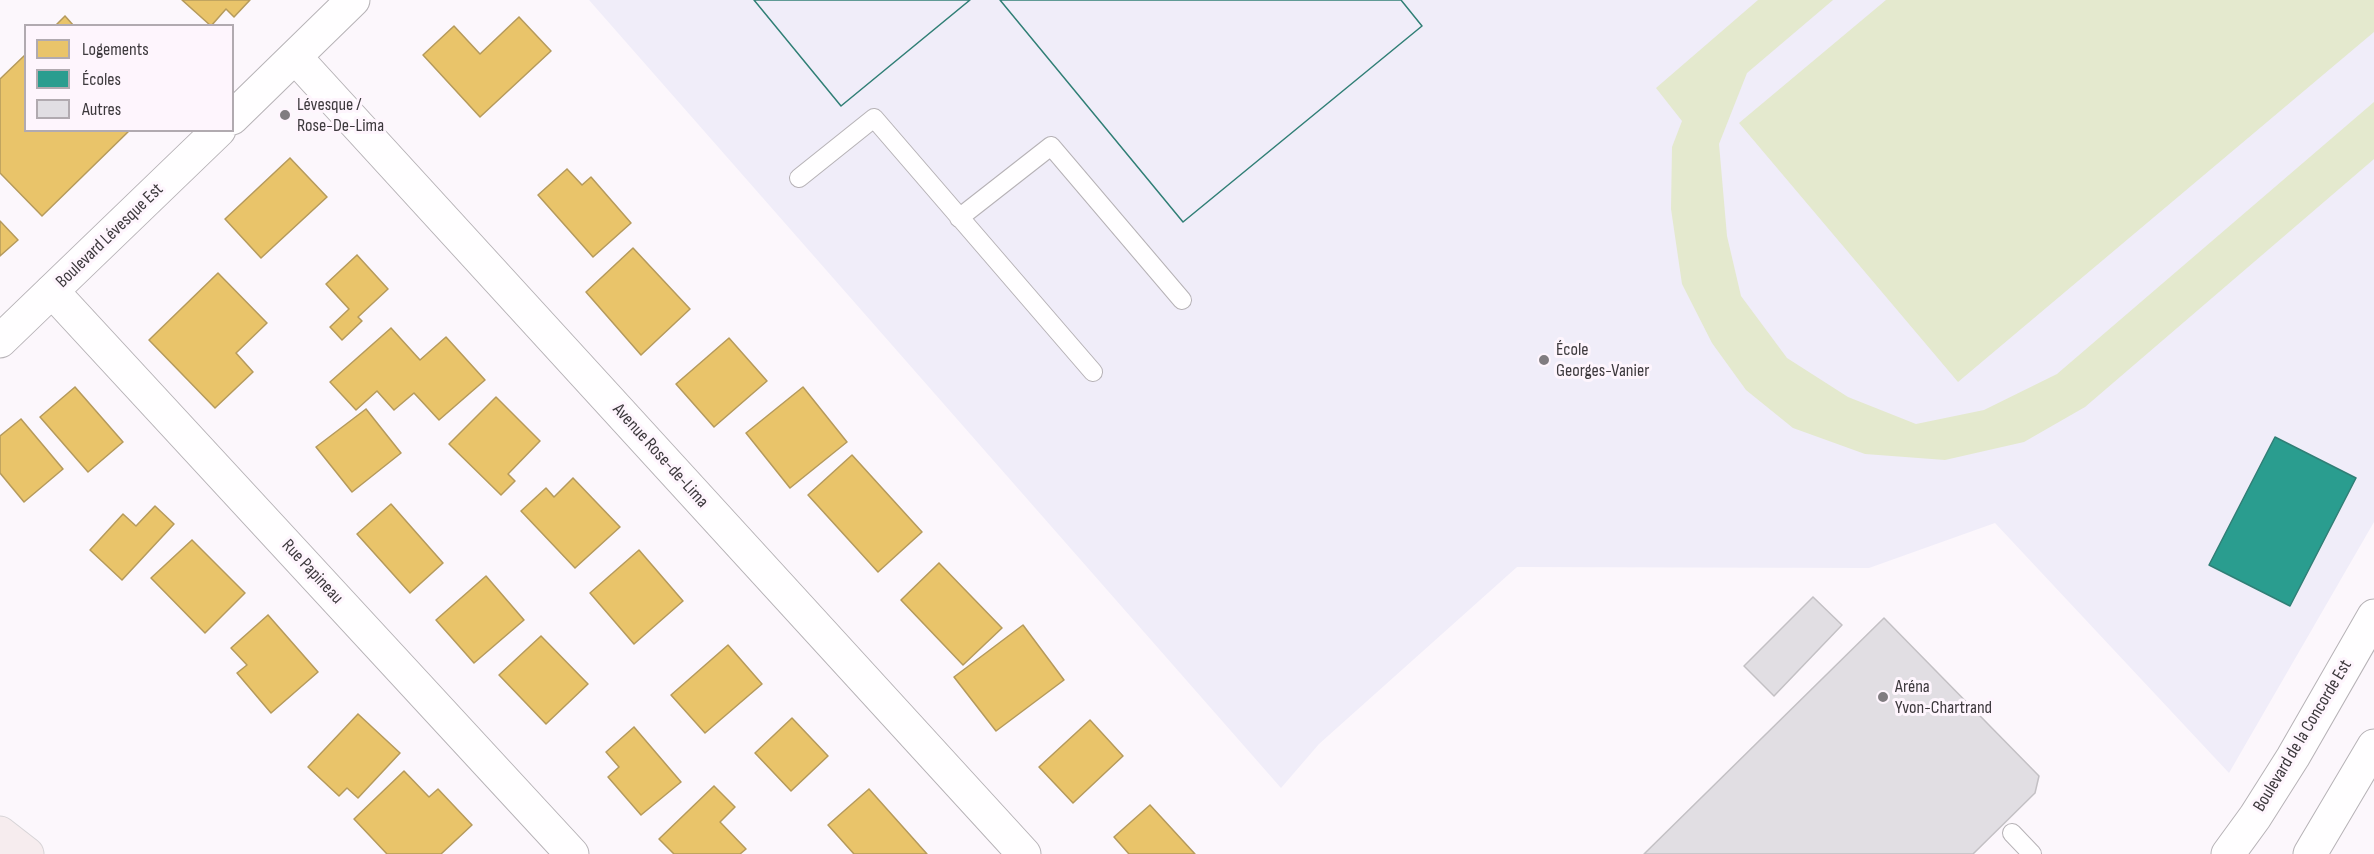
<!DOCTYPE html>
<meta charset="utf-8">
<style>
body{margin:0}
#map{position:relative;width:2374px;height:854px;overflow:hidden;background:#fcf7fc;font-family:"Sofia Sans Condensed",sans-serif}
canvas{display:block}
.legend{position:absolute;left:24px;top:24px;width:210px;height:108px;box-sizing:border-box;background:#fef5fd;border:2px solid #b1aab0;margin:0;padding:8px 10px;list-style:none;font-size:18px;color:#3d393d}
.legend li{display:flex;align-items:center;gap:12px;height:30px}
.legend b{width:30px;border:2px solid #b1aab0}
</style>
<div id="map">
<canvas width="2374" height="854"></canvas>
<ul class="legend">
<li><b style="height:16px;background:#e9c46a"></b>Logements</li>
<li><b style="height:16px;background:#2a9d8f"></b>Écoles</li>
<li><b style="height:16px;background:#e1dee3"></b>Autres</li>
</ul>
</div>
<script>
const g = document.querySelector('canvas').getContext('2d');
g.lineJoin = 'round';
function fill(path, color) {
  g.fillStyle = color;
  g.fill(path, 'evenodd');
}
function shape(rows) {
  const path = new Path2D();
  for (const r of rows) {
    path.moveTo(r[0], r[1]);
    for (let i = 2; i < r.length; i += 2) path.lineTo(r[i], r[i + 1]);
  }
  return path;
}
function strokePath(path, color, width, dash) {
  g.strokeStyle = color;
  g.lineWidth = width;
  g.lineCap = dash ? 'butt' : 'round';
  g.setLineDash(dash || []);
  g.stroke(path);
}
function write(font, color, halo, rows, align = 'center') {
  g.font = font + ' "Sofia Sans Condensed",sans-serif';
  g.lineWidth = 6;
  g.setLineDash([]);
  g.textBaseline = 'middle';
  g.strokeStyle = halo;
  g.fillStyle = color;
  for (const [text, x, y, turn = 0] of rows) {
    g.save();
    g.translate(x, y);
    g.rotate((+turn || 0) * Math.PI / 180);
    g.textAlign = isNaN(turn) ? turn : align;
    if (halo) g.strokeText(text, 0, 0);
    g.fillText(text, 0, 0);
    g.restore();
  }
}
const education = shape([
 [589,0,2374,0,2374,522,2229,773,1995,523,1869,568,1517,567,1319,744,1281,788]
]);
const green = shape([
 [1758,0,1833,0,1747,73,1719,144,1727,236,1741,296,1787,358,1848,397,1916,424,1984,410,2057,374,2374,102,2374,159,2085,407,2024,442,1945,460,1865,454,1793,428,1746,390,1712,343,1682,284,1671,209,1672,147,1682,121,1656,88],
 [1886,0,2374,0,2374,32,1958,382,1739,123]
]);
const homes = shape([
 [182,0,250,0,234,17,226,9,211,26,182,0],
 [65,16,74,26,55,26,65,16],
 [519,17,551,51,480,117,423,55,454,26,480,54,519,17],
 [26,54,26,130,130,130,42,216,0,173,0,79,26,54],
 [290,158,327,197,261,258,225,219,290,158],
 [567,169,582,185,591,177,631,223,593,257,538,195,567,169],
 [0,221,18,240,0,256,0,221],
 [633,248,690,309,641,355,586,292,633,248],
 [357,255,388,289,358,317,362,321,342,340,330,327,349,309,326,284,357,255],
 [218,273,267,323,236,353,253,372,215,408,149,340,218,273],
 [391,328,420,360,446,337,485,380,439,420,414,393,394,410,377,391,356,410,330,382,391,328],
 [729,338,767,381,714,427,676,384,729,338],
 [75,387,123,442,88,472,40,417,75,387],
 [803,387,847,442,790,488,746,433,803,387],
 [496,397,540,441,508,474,515,481,501,495,449,444,496,397],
 [366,409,401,453,352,492,316,447,366,409],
 [21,419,63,469,24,502,0,473,0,436,21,419],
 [852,455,922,532,878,572,808,495,852,455],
 [573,478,620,527,575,568,521,511,546,488,554,497,573,478],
 [391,504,443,563,410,593,357,534,391,504],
 [155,506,174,524,122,580,90,550,123,514,136,526,155,506],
 [192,540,245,593,205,633,151,578,192,540],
 [639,550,683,601,634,644,590,593,639,550],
 [939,563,1002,628,963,665,901,600,939,563],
 [486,576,524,620,474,663,436,620,486,576],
 [268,615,318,672,271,713,237,673,247,665,231,648,268,615],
 [1023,625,1064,680,996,731,954,677,1023,625],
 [541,636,588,684,546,724,499,675,541,636],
 [728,645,762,684,705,733,671,695,728,645],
 [358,714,400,753,358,798,347,788,339,796,308,767,358,714],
 [792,718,828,756,791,791,755,753,792,718],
 [1090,720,1123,756,1073,803,1039,767,1090,720],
 [634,727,681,782,641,815,608,777,619,767,606,752,634,727],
 [404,771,429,797,438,789,472,825,441,854,387,854,354,819,404,771],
 [714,786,735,807,720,822,746,849,740,854,674,854,659,839,714,786],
 [869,789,927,854,854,854,828,825,869,789],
 [1150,805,1195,854,1129,854,1114,837,1150,805]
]);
const schools = shape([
 [754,0,970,0,841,106,754,0],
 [754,0,970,0,841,106,754,0],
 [1000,0,1401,0,1422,26,1183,222,1000,0],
 [1000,0,1401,0,1422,26,1183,222,1000,0],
 [2275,437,2356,478,2290,606,2209,565,2275,437]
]);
const building = shape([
 [1813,597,1842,625,1774,696,1744,666,1813,597],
 [1884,618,2039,776,2035,793,1973,854,1644,854,1884,618]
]);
const service = shape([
 [799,178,874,118,1093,372],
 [959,218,1051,146,1182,300],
 [2012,833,2032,854]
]);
const minor = shape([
 [296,58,1024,854],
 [52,291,572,854]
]);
const tertiary = shape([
 [232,118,353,0],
 [0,341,219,130],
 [2228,854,2255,817,2293,757,2374,616],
 [2310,854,2374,746]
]);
const trunk = shape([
 [0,833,27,854]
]);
const markers = [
 [285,115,6,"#807c80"],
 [1544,360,6,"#807c80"],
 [1883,697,6,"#807c80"]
];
const poiNames = [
 ["Lévesque /",297,105],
 ["Rose-De-Lima",297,126],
 ["École",1556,350],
 ["Georges-Vanier",1556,371],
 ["Aréna",1895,687],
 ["Yvon-Chartrand",1895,708]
];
const streetNames = [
 ["Boulevard Lévesque Est",110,236,-44],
 ["Avenue Rose-de-Lima",660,456,48],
 ["Rue Papineau",312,572,47],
 ["Boulevard de la Concorde Est",2303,736,-59]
];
fill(education, '#f0edf9');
fill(green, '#e4e9ce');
fill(homes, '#e9c46a');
strokePath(homes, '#b59a5c', 1.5);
fill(schools, '#2a9d8f');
strokePath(schools, '#307f76', 1.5);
fill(building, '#e1dee3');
strokePath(building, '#c3c0c4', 1.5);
strokePath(service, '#b6b2b6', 20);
strokePath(minor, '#b6b2b6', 35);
strokePath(tertiary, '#b6b2b6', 35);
strokePath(trunk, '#d7d4d7', 35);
strokePath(service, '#fffeff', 18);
strokePath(minor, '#fffeff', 33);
strokePath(tertiary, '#fffeff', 33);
strokePath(trunk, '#f6ecee', 33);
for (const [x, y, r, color] of markers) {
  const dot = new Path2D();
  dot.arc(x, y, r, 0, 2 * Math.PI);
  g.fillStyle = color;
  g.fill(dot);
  strokePath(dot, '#fef5fd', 2);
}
write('18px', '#3d393d', '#fef5fd', poiNames, 'left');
write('18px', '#3d393d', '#fef5fd', streetNames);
</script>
